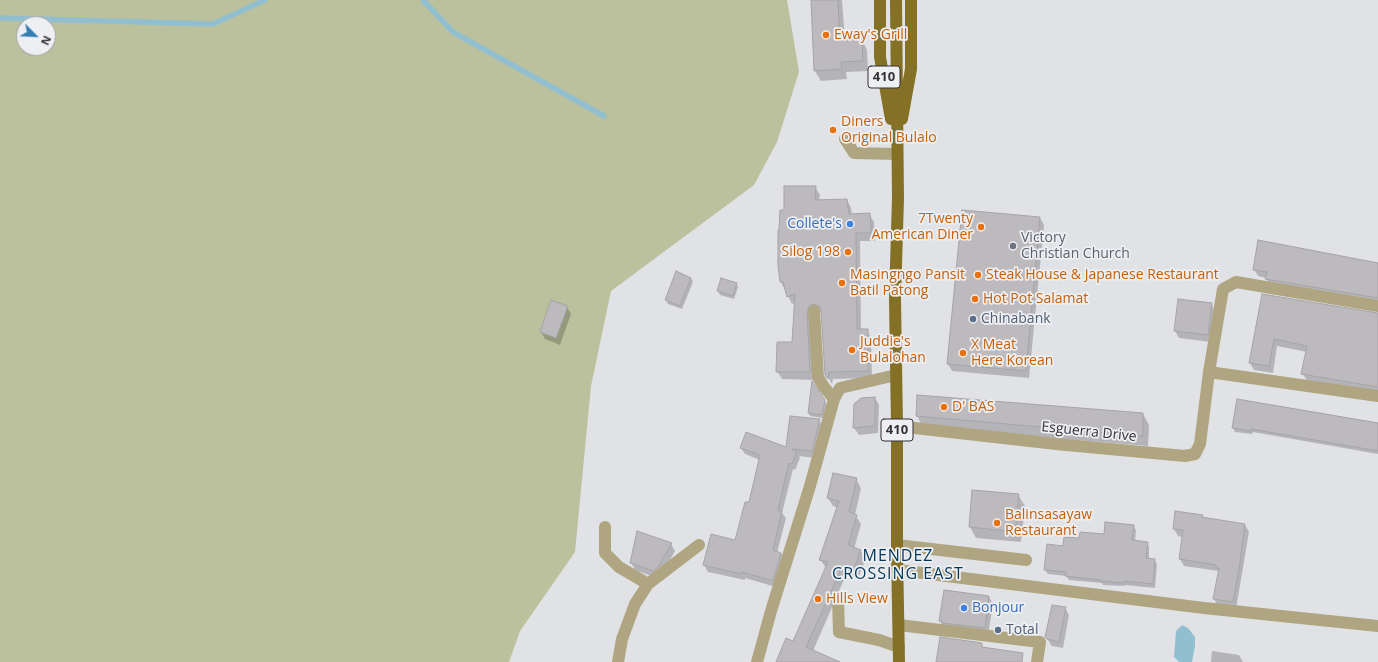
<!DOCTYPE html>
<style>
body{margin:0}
#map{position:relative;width:1378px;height:662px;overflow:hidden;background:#e1e2e6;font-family:"Open Sans",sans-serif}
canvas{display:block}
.north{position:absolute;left:16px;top:16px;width:40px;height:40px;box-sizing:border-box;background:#eeeff3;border:1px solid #a3a4a7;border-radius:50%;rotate:114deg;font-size:11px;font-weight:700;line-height:16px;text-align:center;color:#333334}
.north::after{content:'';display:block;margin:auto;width:14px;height:18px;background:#387eb3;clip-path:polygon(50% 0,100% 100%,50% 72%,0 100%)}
</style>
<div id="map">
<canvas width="1378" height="662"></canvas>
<div class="north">N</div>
</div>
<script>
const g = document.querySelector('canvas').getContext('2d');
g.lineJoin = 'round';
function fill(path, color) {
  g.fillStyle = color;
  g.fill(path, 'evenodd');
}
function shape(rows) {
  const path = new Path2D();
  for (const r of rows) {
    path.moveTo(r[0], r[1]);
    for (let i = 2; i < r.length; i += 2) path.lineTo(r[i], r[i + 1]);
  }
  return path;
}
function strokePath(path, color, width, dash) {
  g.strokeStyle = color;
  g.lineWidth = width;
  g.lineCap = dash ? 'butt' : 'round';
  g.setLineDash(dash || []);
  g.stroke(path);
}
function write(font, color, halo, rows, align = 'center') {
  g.font = font + ' "Open Sans",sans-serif';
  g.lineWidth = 3.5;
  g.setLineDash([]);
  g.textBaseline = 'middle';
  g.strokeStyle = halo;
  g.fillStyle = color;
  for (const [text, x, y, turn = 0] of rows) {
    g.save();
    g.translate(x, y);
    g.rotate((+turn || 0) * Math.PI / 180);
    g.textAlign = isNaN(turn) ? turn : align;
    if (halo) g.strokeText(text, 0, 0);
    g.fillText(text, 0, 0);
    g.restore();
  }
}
const green = shape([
 [0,0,787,0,799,72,777,142,754,185,611,291,591,386,575,552,520,631,509,662,0,662],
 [24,24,48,24,48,48,24,48]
]);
const water = shape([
 [1182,625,1188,628,1195,637,1195,646,1192,662,1179,662,1174,657,1176,631]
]);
const shadow = shape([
 [812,0,842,0,845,41,862,40,867,50,868,71,846,72,847,79,821,81,815,71],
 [815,187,820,195,819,201,847,200,851,208,852,215,869,214,874,222,875,241,860,241,861,330,867,330,871,338,872,378,833,379,832,384,826,374,823,313,819,311,814,380,782,379,777,371,793,343,795,303,792,304,781,282,779,266,780,231,785,211],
 [1040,218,1044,225,1029,378,952,371,948,364],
 [1378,264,1378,304,1270,286,1266,278,1258,276,1254,269],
 [677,273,691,278,693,282,682,309,668,304,666,300],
 [722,279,736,284,738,287,734,299,720,295,718,291],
 [1263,295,1378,314,1378,393,1307,381,1303,374,1307,352,1277,346,1273,373,1254,370,1250,363],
 [1178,300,1211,304,1215,311,1211,342,1179,338,1175,331],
 [567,307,571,314,560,345,545,339,541,332],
 [918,396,1143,414,1149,425,1148,446,923,427,917,416],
 [875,398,879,405,878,433,859,435,854,428,855,405],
 [825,401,827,405,823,418,810,416,809,413],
 [819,420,823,427,815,458,799,456,800,458,795,470,793,469,782,513,786,518,777,553,781,553,785,560,776,587,745,578,745,580,708,572,704,565,736,541,750,504,760,460,745,454,741,448,787,448],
 [1378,424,1378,454,1253,432,1252,434,1235,432,1233,428],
 [856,479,861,488,855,515,861,524,854,549,861,551,865,560,858,579,846,575,813,651,828,662,778,662,793,642,826,568,820,559,838,508,833,506,828,498],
 [1018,495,1025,506,1021,542,976,538,970,527],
 [1202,516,1204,519,1245,525,1249,532,1236,609,1218,606,1214,599,1219,571,1184,566,1180,559,1183,537,1178,536,1174,529],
 [1133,526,1136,530,1135,542,1147,543,1149,547,1149,559,1154,560,1157,564,1155,588,1125,585,1125,586,1103,585,1102,583,1069,580,1066,576,1048,574,1045,570,1064,547,1080,539,1105,536],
 [671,544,675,551,662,574,657,578,635,570,631,562],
 [989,597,993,604,988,635,944,628,940,621],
 [1065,608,1069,615,1063,648,1052,646,1046,637],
 [1212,651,1239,655,1243,662,1211,662]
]);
const stream = shape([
 [423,0,453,32,604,116],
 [0,18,213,24,265,0]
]);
const building = shape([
 [811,0,838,0,840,40,862,39,863,61,841,62,842,69,814,71,811,0],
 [784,186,816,186,815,200,847,199,849,214,870,213,871,233,856,233,857,329,868,329,868,371,829,372,828,379,825,375,821,311,820,307,814,304,810,305,807,311,810,372,776,372,777,342,792,342,795,294,787,297,783,282,780,282,778,266,778,230,779,230,780,210,784,210,784,186],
 [962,210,1040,217,1026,371,947,364,962,210],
 [1258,240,1378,263,1378,298,1265,279,1267,272,1253,270,1258,240],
 [676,271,691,278,680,306,665,300,676,271],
 [721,278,737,283,733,296,717,291,721,278],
 [1262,294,1378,313,1378,387,1301,374,1307,346,1274,339,1269,366,1249,363,1262,294],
 [1178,299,1212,303,1208,335,1174,331,1178,299],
 [551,300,568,306,556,338,540,332,551,300],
 [812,381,825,400,822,415,808,413,812,381],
 [917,395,1143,413,1143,436,916,416,917,395],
 [875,397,875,426,853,428,854,404,861,398,875,397],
 [1237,399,1378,423,1378,451,1251,429,1251,431,1232,428,1237,399],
 [790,416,820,419,812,451,792,449,797,451,792,464,789,463,778,510,782,511,773,550,781,553,773,581,742,572,741,574,703,565,711,534,735,540,745,502,749,502,760,455,740,448,746,432,786,447,790,416],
 [833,473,857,478,849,512,857,515,848,545,861,550,853,571,842,567,806,647,840,662,776,662,786,638,793,641,828,562,819,560,839,501,827,498,833,473],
 [972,490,1019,494,1015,532,969,527,972,490],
 [1175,511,1203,515,1202,517,1245,524,1239,570,1233,602,1213,599,1219,568,1216,568,1216,565,1179,559,1183,530,1173,529,1175,511],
 [1105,522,1134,525,1132,540,1148,542,1146,558,1155,559,1153,584,1124,581,1123,583,1100,581,1100,580,1065,576,1066,572,1044,570,1047,544,1063,546,1064,537,1079,538,1080,532,1104,534,1105,522],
 [637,531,672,543,658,567,653,571,630,563,637,531],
 [944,590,989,596,985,628,942,623,942,622,939,621,944,590],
 [1052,605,1066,607,1059,642,1047,639,1045,637,1052,605],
 [940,637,982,643,982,647,1023,653,1022,662,936,662,940,637]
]);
const minor = shape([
 [845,139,854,153,897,154],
 [814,311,818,377,824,387,834,399],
 [1209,372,1378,396],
 [897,426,1056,444,1185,456,1195,454,1200,444,1209,372,1223,289,1236,282,1378,306],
 [605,527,605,553,619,567,648,584],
 [897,545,1026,560],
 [898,570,1204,608,1378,626],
 [838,600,839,632,879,640,899,647],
 [899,625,1040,642,1037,662],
 [618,662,622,639,635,604,648,584,699,545],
 [757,662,771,611,810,486,834,399,840,388,896,375]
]);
const major = shape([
 [880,0,880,57,891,119],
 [896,0,898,198,895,299,897,426,897,552,899,662],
 [902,119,911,69,911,0]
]);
const markers = [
 [826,35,4,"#e8710a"],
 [833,130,4,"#e8710a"],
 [850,224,4,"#3f7fe0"],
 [981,227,4,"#e8710a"],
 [1013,246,4,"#6b7280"],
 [848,252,4,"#e8710a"],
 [978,275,4,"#e8710a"],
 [842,283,4,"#e8710a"],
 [975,299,4,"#e8710a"],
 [973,319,4,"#5c6f8a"],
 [852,350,4,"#e8710a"],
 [963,353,4,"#e8710a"],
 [944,407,4,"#e8710a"],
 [997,523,4,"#e8710a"],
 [818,599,4,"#e8710a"],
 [964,608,4,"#3f7fe0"],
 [998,630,4,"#5c6f8a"]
];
const shields = [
 [884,77,32],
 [897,430,32]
];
const shieldNames = [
 ["410",884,77],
 ["410",897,430]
];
const foodNames = [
 ["Eway's Grill",834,35],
 ["Diners",841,122],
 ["Original Bulalo",841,138],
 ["7Twenty",973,219,"right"],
 ["American Diner",973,235,"right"],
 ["Silog 198",840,252,"right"],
 ["Masingngo Pansit",850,275],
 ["Batil Patong",850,291],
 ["Steak House & Japanese Restaurant",986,275],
 ["Hot Pot Salamat",983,299],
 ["Juddie's",860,342],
 ["Bulalohan",860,358],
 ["X Meat",971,345],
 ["Here Korean",971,361],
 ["D' BAS",952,407],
 ["Balinsasayaw",1005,515],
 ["Restaurant",1005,531],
 ["Hills View",826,599]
];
const shopNames = [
 ["Collete's",842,224],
 ["Bonjour",972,608,"left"]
];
const worshipNames = [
 ["Victory",1021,238],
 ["Christian Church",1021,254]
];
const serviceNames = [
 ["Chinabank",981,319],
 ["Total",1006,630]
];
const streetNames = [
 ["Esguerra Drive",1089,432,6]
];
const quarterNames = [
 ["MENDEZ",898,556],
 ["CROSSING EAST",898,574]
];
fill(green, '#bac19c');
fill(water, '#92bfd0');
fill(shadow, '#0003');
strokePath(stream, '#92bfd0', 5.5);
fill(building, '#bdbabd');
strokePath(building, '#a6a3a6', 1);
strokePath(minor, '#afa581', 12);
strokePath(major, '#847125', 12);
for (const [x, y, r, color] of markers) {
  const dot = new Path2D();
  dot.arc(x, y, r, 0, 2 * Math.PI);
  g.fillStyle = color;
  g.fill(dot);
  strokePath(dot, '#eeeff3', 1.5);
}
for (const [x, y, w] of shields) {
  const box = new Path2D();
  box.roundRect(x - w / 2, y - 11, w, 22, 3);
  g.fillStyle = '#eeeff3';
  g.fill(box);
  strokePath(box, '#333334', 1);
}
write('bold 13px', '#333334', null, shieldNames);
write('14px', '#c56008', '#eeeff3', foodNames, 'left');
write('14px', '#366cbe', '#eeeff3', shopNames, 'right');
write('14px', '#5b616d', '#eeeff3', worshipNames, 'left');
write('14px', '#4e5e75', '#eeeff3', serviceNames, 'left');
write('14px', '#333334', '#eeeff3', streetNames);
g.letterSpacing = '1px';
write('16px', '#01375a', '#eeeff3', quarterNames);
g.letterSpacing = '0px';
</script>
